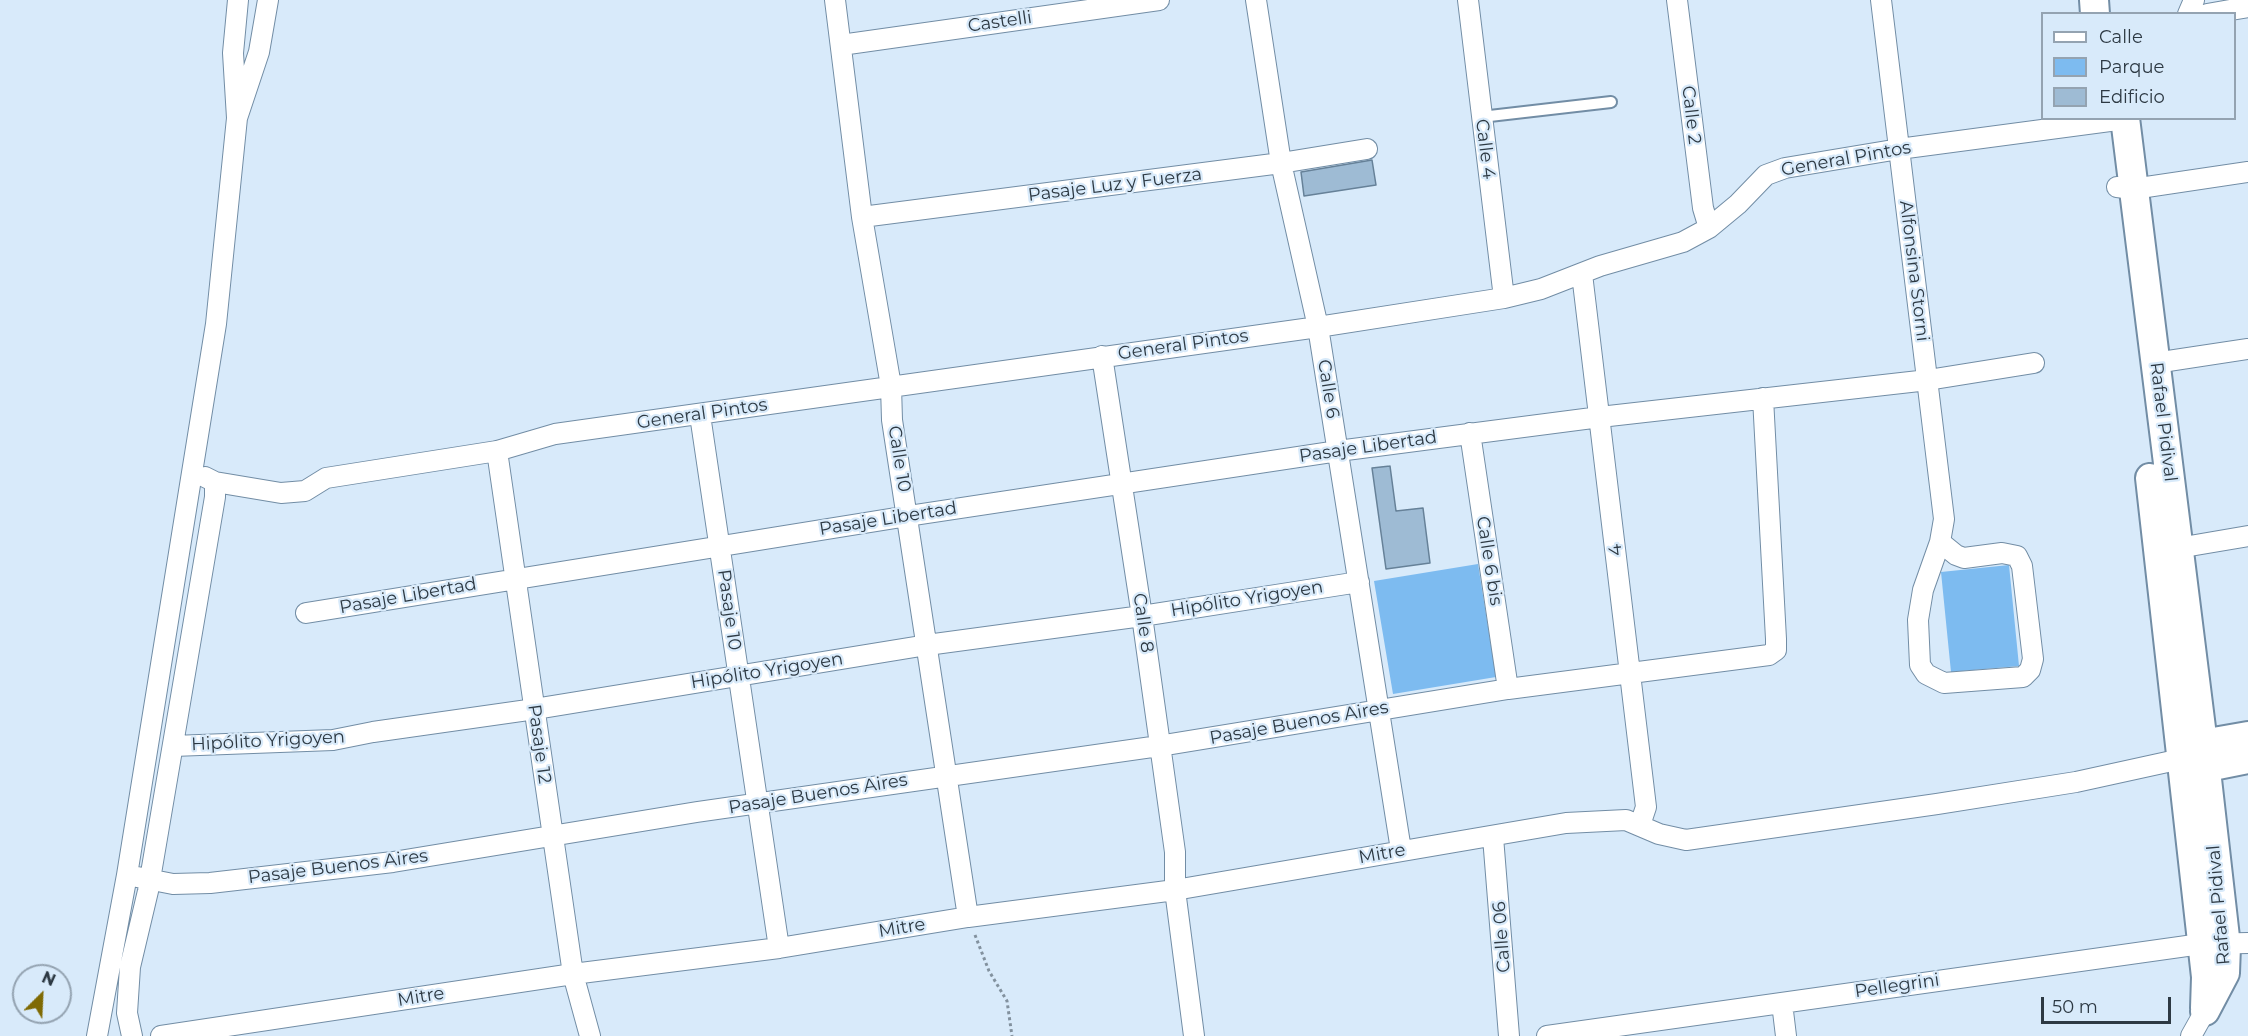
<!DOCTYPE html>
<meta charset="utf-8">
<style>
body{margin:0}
#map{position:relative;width:2248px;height:1036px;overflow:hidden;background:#d8eafa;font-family:Montserrat,sans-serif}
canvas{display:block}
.legend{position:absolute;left:2041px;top:12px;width:195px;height:108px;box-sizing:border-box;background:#d8eafa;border:2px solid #94a3b1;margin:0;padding:8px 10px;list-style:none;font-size:18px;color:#2d3943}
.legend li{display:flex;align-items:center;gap:12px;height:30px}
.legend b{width:30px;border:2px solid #94a3b1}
.north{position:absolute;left:12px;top:964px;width:60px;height:60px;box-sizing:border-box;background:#d8eafa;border:2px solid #94a3b1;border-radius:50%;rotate:24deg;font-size:16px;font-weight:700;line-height:24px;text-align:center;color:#2d3943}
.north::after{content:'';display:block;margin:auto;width:21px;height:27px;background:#7f6a03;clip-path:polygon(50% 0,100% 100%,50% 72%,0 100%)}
.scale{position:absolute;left:2041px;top:997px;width:130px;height:27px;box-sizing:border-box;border:3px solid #2d3943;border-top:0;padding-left:8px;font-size:18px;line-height:21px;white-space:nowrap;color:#2d3943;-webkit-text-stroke:4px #d8eafa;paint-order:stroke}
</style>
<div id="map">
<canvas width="2248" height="1036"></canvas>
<ul class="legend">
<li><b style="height:8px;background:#fff"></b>Calle</li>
<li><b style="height:16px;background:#7dbbf0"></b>Parque</li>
<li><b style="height:16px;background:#9ebbd4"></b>Edificio</li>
</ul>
<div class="north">N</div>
<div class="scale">50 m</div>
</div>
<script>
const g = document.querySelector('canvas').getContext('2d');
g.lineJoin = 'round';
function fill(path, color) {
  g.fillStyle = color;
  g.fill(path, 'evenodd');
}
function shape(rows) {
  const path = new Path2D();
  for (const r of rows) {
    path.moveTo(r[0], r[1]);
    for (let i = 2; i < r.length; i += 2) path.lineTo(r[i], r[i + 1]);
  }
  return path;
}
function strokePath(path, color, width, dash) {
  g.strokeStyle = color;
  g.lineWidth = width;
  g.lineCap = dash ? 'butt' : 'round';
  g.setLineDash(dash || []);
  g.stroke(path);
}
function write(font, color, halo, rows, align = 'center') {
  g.font = font + ' Montserrat,sans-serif';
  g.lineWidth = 4.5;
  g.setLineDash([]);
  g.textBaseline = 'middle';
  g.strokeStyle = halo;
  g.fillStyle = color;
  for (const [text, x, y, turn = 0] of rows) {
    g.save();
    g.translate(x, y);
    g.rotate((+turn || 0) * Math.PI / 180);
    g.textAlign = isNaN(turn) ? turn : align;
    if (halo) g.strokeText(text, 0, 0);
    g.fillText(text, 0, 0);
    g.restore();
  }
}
const green = shape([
 [1478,564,1496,677,1393,694,1374,581],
 [2009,565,2019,666,1951,672,1941,572]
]);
const building = shape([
 [1372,160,1376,185,1304,196,1301,172,1372,160],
 [1390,466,1396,511,1423,508,1430,563,1386,569,1372,468,1390,466]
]);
const path = shape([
 [975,935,989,971,1007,1001,1012,1036]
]);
const lane = shape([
 [1481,117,1611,102]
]);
const street = shape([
 [238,0,233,53,237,118,259,52,268,0],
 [835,0,862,217,891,386,892,420,968,917],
 [1256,0,1281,163,1318,327,1401,850],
 [1468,0,1504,298],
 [1677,0,1703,208,1709,228],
 [1881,0,1944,519,1940,542,1923,590,1918,620,1920,665,1926,674,1944,683,2023,677,2030,670,2033,659,2022,566,2017,556,2002,553,1964,558,1956,555,1940,542],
 [2188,14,2194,0],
 [2207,14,2248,7],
 [841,45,1159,0],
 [2117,187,2133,189,2248,172],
 [862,217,1281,163,1367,149],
 [1582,274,1646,807,1640,825],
 [1102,356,1142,616,1175,852,1175,890,1194,1036],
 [2155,363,2248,349],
 [700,415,779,948],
 [1470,433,1508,689],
 [497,451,573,974,590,1036],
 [215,482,281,493,305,491,326,478,497,451,555,434,1318,327,1504,298,1541,289,1600,266,1683,242,1709,228,1738,204,1766,175,1785,168,1899,149,2125,119],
 [2178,548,2248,536],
 [306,613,908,516,1338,451,1600,417,1928,380,2034,363],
 [173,746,333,740,373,732,535,709,927,645,1142,616,1359,582],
 [1493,837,1509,1036],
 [127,875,173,884,210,883,393,862,697,812,1159,746,1508,689,1769,655,1776,650,1776,639,1763,398],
 [1782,1003,1786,1036],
 [97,1036,127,875,216,324,237,118],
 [132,1036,127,1013,130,967,148,891,215,497,215,482,205,477],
 [161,1036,573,974,779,948,968,917,1175,890,1566,823,1626,820,1659,834,1686,840,1937,804,2076,782,2181,759],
 [1547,1036,2201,944,2248,943],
 [2191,1036,2205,1011]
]);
const secondary = shape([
 [2094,0,2095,14],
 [2125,118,2203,744,2226,946,2225,973,2205,1011],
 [2150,478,2206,977,2205,1008],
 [2185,747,2248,736],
 [2188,771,2248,759]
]);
const streetNames = [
 ["Castelli",1000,22,-8],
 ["Calle 2",1691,115,83],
 ["Calle 4",1485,149,83],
 ["General Pintos",1846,159,-10],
 ["Pasaje Luz y Fuerza",1115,185,-7],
 ["Alfonsina Storni",1914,271,83],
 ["General Pintos",1183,345,-8],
 ["Calle 6",1328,389,81],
 ["General Pintos",702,414,-8],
 ["Rafael Pidival",2163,422,83],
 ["Pasaje Libertad",1368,447,-8],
 ["Calle 10",899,459,81],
 ["Pasaje Libertad",888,519,-9],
 ["4",1616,550,-97],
 ["Calle 6 bis",1489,561,81],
 ["Pasaje Libertad",408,596,-10],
 ["Hipólito Yrigoyen",1247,599,-9],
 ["Pasaje 10",729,610,82],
 ["Calle 8",1143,623,82],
 ["Hipólito Yrigoyen",767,671,-9],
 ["Pasaje Buenos Aires",1299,723,-10],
 ["Hipólito Yrigoyen",268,741,-3],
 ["Pasaje 12",539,744,82],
 ["Pasaje Buenos Aires",818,794,-9],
 ["Mitre",1382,854,-10],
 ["Pasaje Buenos Aires",338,867,-7],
 ["Rafael Pidival",2219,905,-95],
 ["Mitre",902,928,-9],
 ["Calle 06",1502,937,-94],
 ["Pellegrini",1897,986,-8],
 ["Mitre",421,997,-9]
];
fill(green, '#7dbbf0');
fill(building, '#9ebbd4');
strokePath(building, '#668198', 1.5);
strokePath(lane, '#728da5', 14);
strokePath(street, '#728da5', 22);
strokePath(secondary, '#728da5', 32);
strokePath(path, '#82919e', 3, [3, 3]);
strokePath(lane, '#fff', 10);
strokePath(street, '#fff', 20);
strokePath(secondary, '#fff', 28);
write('18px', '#2d3943', '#d8eafa', streetNames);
</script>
